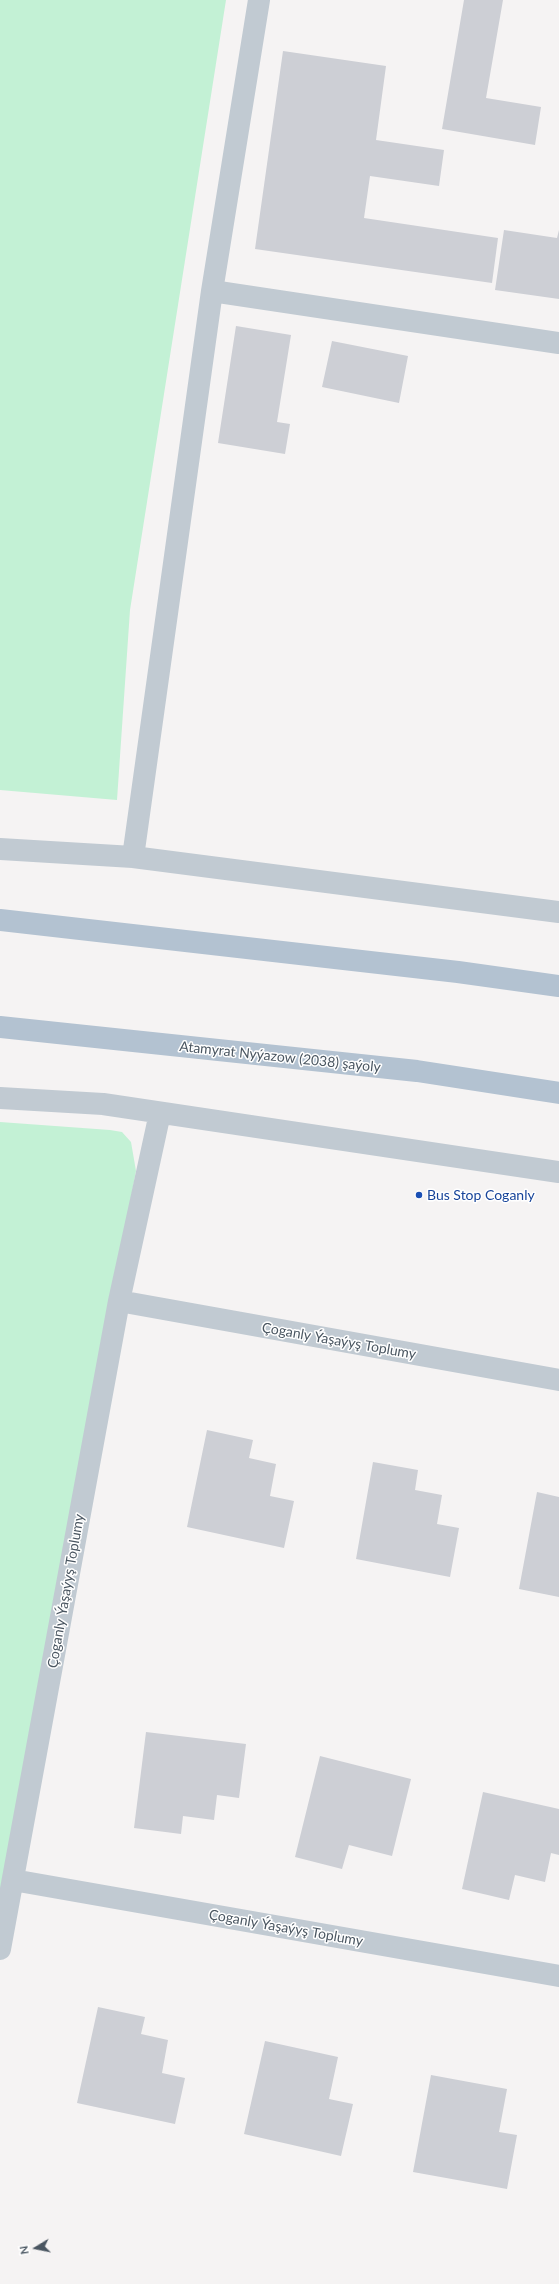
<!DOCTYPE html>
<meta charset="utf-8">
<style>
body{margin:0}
#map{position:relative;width:559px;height:2284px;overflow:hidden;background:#f5f3f3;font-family:Lato,sans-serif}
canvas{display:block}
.north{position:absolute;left:16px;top:2228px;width:40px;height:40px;-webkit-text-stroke:3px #fff;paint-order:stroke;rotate:260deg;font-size:11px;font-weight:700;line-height:16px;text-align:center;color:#4a5661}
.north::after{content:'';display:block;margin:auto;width:14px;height:18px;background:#4a5661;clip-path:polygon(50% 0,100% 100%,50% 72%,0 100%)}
</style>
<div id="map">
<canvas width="559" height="2284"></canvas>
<div class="north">N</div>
</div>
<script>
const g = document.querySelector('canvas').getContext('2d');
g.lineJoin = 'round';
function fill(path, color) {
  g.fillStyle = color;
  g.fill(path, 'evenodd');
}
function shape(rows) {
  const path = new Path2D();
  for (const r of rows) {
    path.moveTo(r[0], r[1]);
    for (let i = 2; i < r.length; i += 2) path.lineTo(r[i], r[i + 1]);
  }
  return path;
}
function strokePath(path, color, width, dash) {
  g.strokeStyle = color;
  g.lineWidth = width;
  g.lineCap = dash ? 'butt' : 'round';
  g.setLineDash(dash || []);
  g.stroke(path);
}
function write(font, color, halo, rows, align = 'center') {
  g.font = font + ' Lato,sans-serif';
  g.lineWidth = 3;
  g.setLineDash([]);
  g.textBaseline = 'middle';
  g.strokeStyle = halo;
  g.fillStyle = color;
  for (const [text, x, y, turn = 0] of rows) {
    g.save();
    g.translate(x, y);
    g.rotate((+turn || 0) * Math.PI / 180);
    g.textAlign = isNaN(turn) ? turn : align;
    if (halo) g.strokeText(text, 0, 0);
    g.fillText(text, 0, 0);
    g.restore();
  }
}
const green = shape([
 [0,0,226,0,130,610,117,800,0,790],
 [0,1122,110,1130,122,1132,131,1142,136,1171,0,1895]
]);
const building = shape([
 [464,0,503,0,486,98,541,107,535,145,442,129],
 [283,51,386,66,376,140,444,150,439,186,370,176,364,218,498,238,492,283,255,249],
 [504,230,557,238,559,230,559,299,495,290],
 [236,326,291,335,277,422,290,424,285,454,218,443],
 [332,341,408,356,399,403,322,387],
 [207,1430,253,1440,249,1458,276,1464,270,1496,294,1501,284,1548,187,1527],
 [373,1462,418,1470,415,1490,442,1495,437,1524,459,1528,450,1577,356,1559],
 [537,1492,559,1497,559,1597,519,1589],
 [146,1732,246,1744,239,1798,217,1795,214,1820,183,1816,181,1834,134,1828],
 [320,1756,411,1779,392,1856,349,1845,342,1869,295,1857],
 [483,1792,559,1809,559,1855,551,1853,545,1882,515,1875,509,1900,462,1889],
 [98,2007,145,2017,141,2034,168,2040,162,2073,185,2078,175,2124,77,2103],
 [265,2041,338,2057,329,2099,353,2104,341,2156,244,2134],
 [431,2075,507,2089,499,2132,517,2135,507,2189,413,2172]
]);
const minor = shape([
 [212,291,559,343],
 [0,849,133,857,559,912],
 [133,857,212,291,259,0],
 [0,1098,103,1104,559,1172],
 [119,1301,559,1380],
 [13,1880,559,1976],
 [0,1949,119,1301,160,1113]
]);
const major = shape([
 [0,920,458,972,559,986],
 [0,1027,417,1071,559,1093]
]);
const markers = [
 [419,1195,4,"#1a4fb4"]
];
const streetNames = [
 ["Atamyrat Nyýazow (2038) şaýoly",280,1057,6],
 ["Çoganly Ýaşaýyş Toplumy",339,1341,10],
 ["Çoganly Ýaşaýyş Toplumy",66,1591,-80],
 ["Çoganly Ýaşaýyş Toplumy",286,1928,10]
];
const transitNames = [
 ["Bus Stop Coganly",427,1195]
];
fill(green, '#c3f1d5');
fill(building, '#cdcfd5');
strokePath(minor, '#c1cad2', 22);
strokePath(major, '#b3c2d1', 22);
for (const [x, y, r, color] of markers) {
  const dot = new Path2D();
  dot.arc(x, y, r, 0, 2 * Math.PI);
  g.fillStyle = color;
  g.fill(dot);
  strokePath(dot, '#fff', 1.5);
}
write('14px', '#4a5661', '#fff', streetNames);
write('14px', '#164399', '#fff', transitNames, 'left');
</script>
